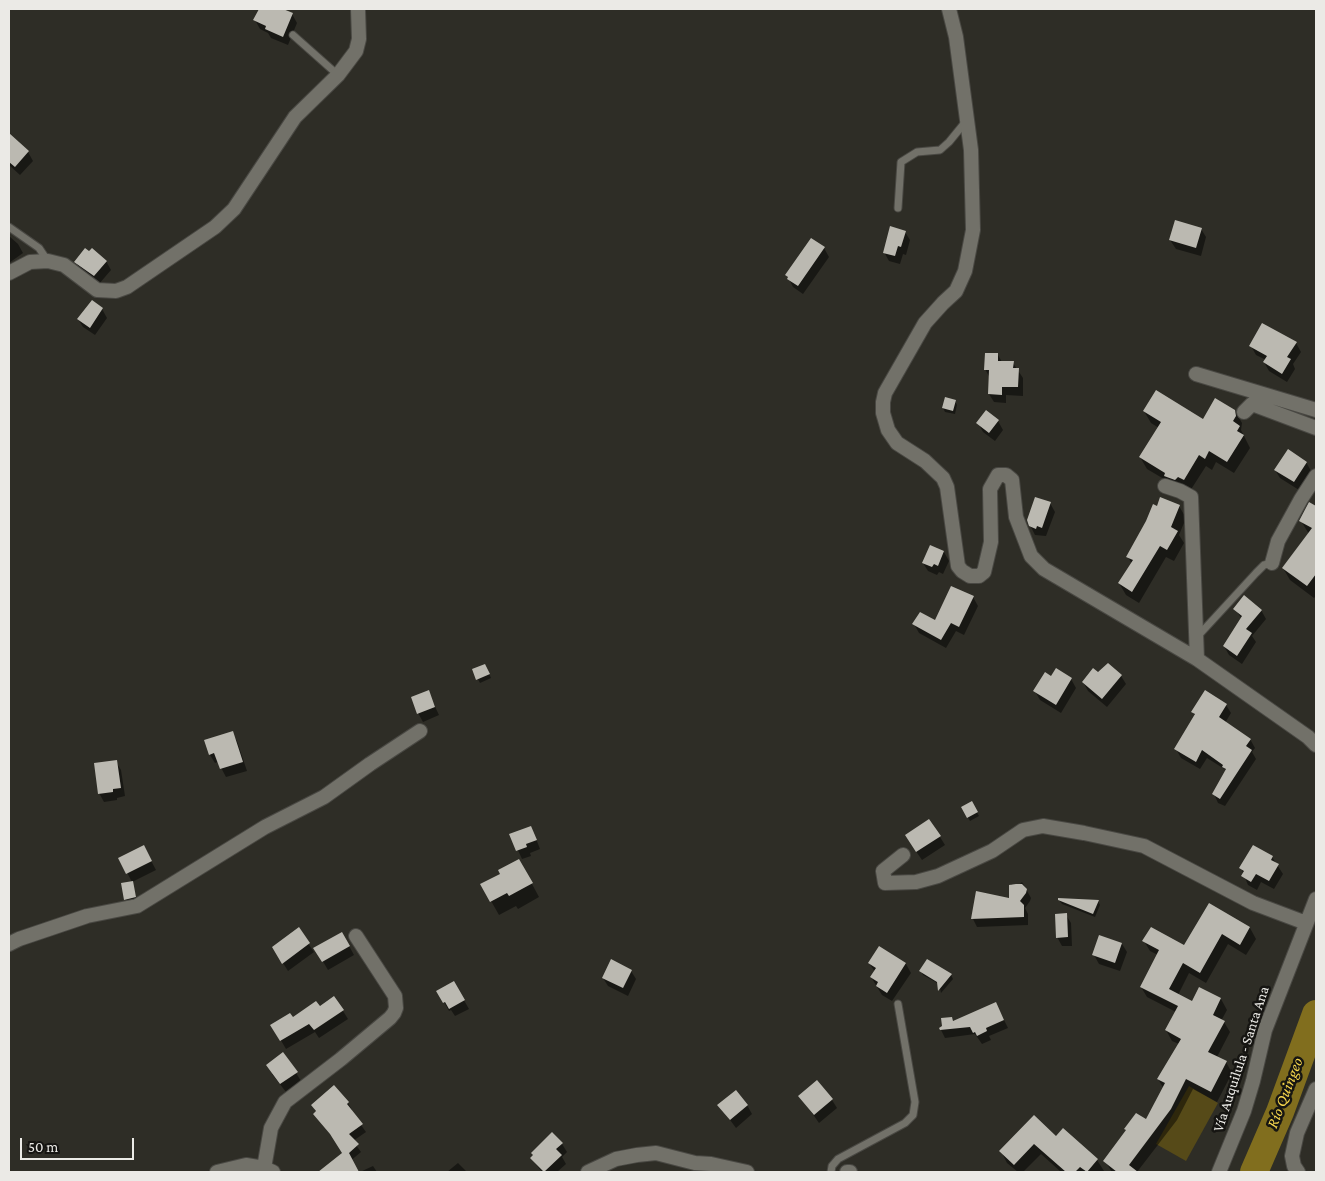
<!DOCTYPE html>
<meta charset="utf-8">
<style>
body{margin:0}
#map{position:relative;width:1325px;height:1181px;overflow:hidden;background:#2e2d26;font-family:"Crimson Pro",serif}
canvas{display:block}
.frame{position:absolute;inset:0;border:10px solid #ebeae6;pointer-events:none}
.scale{position:absolute;left:20px;top:1138px;width:114px;height:22px;box-sizing:border-box;border:2px solid #ebeae6;border-top:0;padding-left:6px;font-size:15px;line-height:18px;white-space:nowrap;color:#ebeae6;-webkit-text-stroke:4px #161512;paint-order:stroke}
</style>
<div id="map">
<canvas width="1325" height="1181"></canvas>
<div class="frame"></div>
<div class="scale">50 m</div>
</div>
<script>
const g = document.querySelector('canvas').getContext('2d');
g.lineJoin = 'round';
function fill(path, color) {
  g.fillStyle = color;
  g.fill(path, 'evenodd');
}
function shape(rows) {
  const path = new Path2D();
  for (const r of rows) {
    path.moveTo(r[0], r[1]);
    for (let i = 2; i < r.length; i += 2) path.lineTo(r[i], r[i + 1]);
  }
  return path;
}
function strokePath(path, color, width, dash) {
  g.strokeStyle = color;
  g.lineWidth = width;
  g.lineCap = dash ? 'butt' : 'round';
  g.setLineDash(dash || []);
  g.stroke(path);
}
function write(font, color, halo, rows, align = 'center') {
  g.font = font + ' "Crimson Pro",serif';
  g.lineWidth = 5;
  g.setLineDash([]);
  g.textBaseline = 'middle';
  g.strokeStyle = halo;
  g.fillStyle = color;
  for (const [text, x, y, turn = 0] of rows) {
    g.save();
    g.translate(x, y);
    g.rotate((+turn || 0) * Math.PI / 180);
    g.textAlign = isNaN(turn) ? turn : align;
    if (halo) g.strokeText(text, 0, 0);
    g.fillText(text, 0, 0);
    g.restore();
  }
}
const green = shape([
 [1189,1086,1218,1103,1186,1161,1156,1144]
]);
const shadow = shape([
 [260,9,280,9,292,14,297,23,288,45,271,38,268,33,260,29,255,20],
 [11,137,28,152,33,161,20,175,9,165,9,139],
 [1201,229,1206,237,1201,256,1176,249,1170,240],
 [905,232,910,240,906,255,903,254,900,264,889,261,884,252],
 [9,236,18,244,23,253,9,263],
 [824,248,829,257,803,294,793,287,787,275],
 [106,261,111,270,99,284,80,270,76,262],
 [92,302,102,309,107,318,95,335,83,327,78,319],
 [1296,343,1301,352,1293,364,1295,369,1287,382,1269,371,1264,362,1266,360,1256,355,1251,346],
 [998,355,1002,362,1013,363,1023,378,1023,396,1006,395,1006,403,994,402,989,394,990,378,985,369],
 [955,401,957,405,955,414,945,412,943,408],
 [1144,411,1203,420,1235,411,1242,423,1241,430,1250,448,1234,473,1216,462,1212,470,1206,466,1190,491,1169,482,1147,469,1140,457,1159,428,1151,423],
 [986,412,998,421,1003,430,995,441,983,432,978,423],
 [1306,462,1311,471,1299,490,1280,478,1275,470],
 [1050,503,1055,512,1046,536,1035,535,1030,525],
 [1310,504,1316,507,1316,596,1314,598,1290,580,1283,568,1309,534,1301,521],
 [1179,506,1186,518,1179,535,1184,543,1174,561,1166,557,1139,603,1126,595,1119,583,1132,564,1128,557,1147,521,1157,507],
 [931,546,944,552,949,561,943,574,939,572,937,575,928,571,923,563],
 [973,597,978,606,964,635,956,631,946,648,919,633,914,624,935,622],
 [1235,609,1261,610,1266,619,1252,636,1256,642,1242,664,1229,655,1224,646,1242,619],
 [1108,665,1121,676,1126,684,1107,707,1088,691,1083,682,1099,674],
 [487,669,491,678,480,683,473,670],
 [1071,679,1076,688,1061,713,1040,700,1035,691],
 [428,692,439,715,423,722,418,713],
 [1226,705,1231,713,1225,723,1250,739,1255,748,1252,752,1256,759,1225,806,1218,803,1214,794,1226,770,1207,758,1200,769,1181,758,1176,749,1195,716,1193,712],
 [232,733,237,741,247,771,226,777,218,762,215,763,210,755],
 [116,762,121,770,125,796,117,798,117,800,104,802,99,793],
 [972,803,979,816,970,821,962,807],
 [511,835,535,836,540,849,530,853,531,856,522,859],
 [940,837,945,845,922,860,911,844],
 [148,855,156,870,132,882,120,859],
 [1272,857,1283,874,1274,889,1261,882,1257,890,1248,885,1241,868],
 [519,860,539,897,518,909,516,906,499,915,482,885,501,874],
 [132,882,137,900,127,903,125,899],
 [1022,882,1031,898,1030,901,1025,908,1028,914,1028,925,977,927,973,919,977,892,1011,899,1011,884,1017,887],
 [1059,900,1098,901,1100,905,1095,917,1062,904],
 [1209,905,1250,928,1256,939,1246,955,1228,944,1206,983,1189,973,1178,995,1192,1003,1199,989,1221,999,1227,1010,1221,1021,1224,1022,1230,1032,1217,1057,1226,1062,1232,1073,1217,1102,1193,1089,1177,1120,1137,1172,1112,1172,1105,1161,1146,1121,1164,1089,1158,1079,1179,1044,1172,1041,1166,1030,1176,1012,1147,997,1141,987,1158,955,1150,951,1144,941,1185,947],
 [1066,915,1071,923,1072,946,1062,946,1057,937],
 [298,929,314,952,288,971,273,947],
 [342,933,354,955,328,970,315,948],
 [1122,944,1127,952,1120,971,1099,964,1094,955],
 [879,947,906,964,911,973,892,1001,882,995,871,977,875,972,869,963],
 [631,971,636,979,628,996,608,986,603,978],
 [921,971,951,975,953,979,941,993,939,984,923,975],
 [454,983,469,1009,455,1016,451,1010,449,1011,438,991],
 [996,1004,1008,1028,989,1036,991,1040,982,1044,975,1034,945,1038,941,1030,952,1018,954,1022],
 [319,1008,343,1011,348,1019,319,1038,315,1032,286,1049,272,1025,292,1019],
 [296,1073,301,1081,286,1092,272,1074],
 [334,1087,348,1103,352,1110,351,1111,366,1132,353,1141,361,1152,349,1162,336,1141,314,1114,316,1112,312,1105],
 [800,1096,832,1100,837,1108,819,1123],
 [719,1105,747,1105,752,1114,736,1128],
 [1056,1138,1097,1160,1104,1171,1103,1172,1061,1172,1041,1154,1023,1172,1018,1172,1007,1163,1001,1151],
 [562,1144,567,1152,562,1157,566,1164,557,1172,542,1172,531,1158],
 [458,1163,467,1172,447,1172],
 [373,1166,377,1172,360,1172]
]);
const river = shape([
 [1254,1172,1280,1112,1316,1014]
]);
const building = shape([
 [259,9,283,9,293,13,283,37,265,29,266,26,253,20],
 [9,133,29,151,15,167,9,162],
 [1175,220,1202,228,1196,248,1169,240],
 [890,226,906,231,901,247,898,246,895,256,883,253],
 [811,238,825,247,798,286,787,279,788,277,785,275],
 [85,248,89,251,92,248,107,261,94,276,74,262],
 [92,300,103,308,90,328,77,319],
 [1262,323,1297,342,1287,357,1291,359,1282,374,1263,362,1267,356,1249,346],
 [985,353,998,353,998,361,1014,361,1013,368,1019,368,1018,387,1002,387,1002,395,988,394,989,370,984,370],
 [1156,390,1203,419,1215,398,1235,410,1236,416,1233,421,1240,426,1237,431,1244,435,1227,462,1209,451,1205,459,1199,455,1184,480,1178,477,1175,480,1164,476,1165,473,1139,457,1161,422,1143,411],
 [945,397,956,400,953,411,942,408],
 [986,410,999,420,989,433,976,423],
 [1288,449,1307,462,1294,482,1274,470],
 [1035,497,1051,502,1042,528,1037,526,1036,529,1029,526,1027,520],
 [1160,497,1180,505,1171,527,1178,531,1167,550,1160,546,1132,592,1118,583,1133,560,1126,557,1146,521,1153,504,1157,506],
 [1309,502,1316,506,1316,574,1307,586,1282,568,1312,528,1299,521],
 [930,545,944,551,938,566,934,564,932,567,922,563],
 [951,586,974,596,959,627,951,623,941,640,912,624,920,612,935,620],
 [1244,595,1262,610,1246,629,1252,633,1237,656,1223,646,1242,616,1233,609],
 [1108,663,1122,675,1102,699,1082,682,1093,668,1098,672],
 [485,664,490,674,476,680,472,669],
 [1056,668,1072,678,1056,705,1033,691,1045,672,1051,676],
 [429,690,435,707,417,714,411,697],
 [1205,690,1227,704,1219,717,1251,739,1246,746,1252,750,1220,799,1212,794,1226,769,1222,767,1223,765,1202,750,1196,762,1174,749,1195,714,1191,712],
 [233,731,243,762,220,769,214,753,209,755,204,740],
 [117,760,121,788,113,789,113,792,98,794,94,763],
 [972,801,978,812,967,818,961,807],
 [929,819,941,836,916,852,905,835],
 [531,826,537,840,526,844,527,847,516,851,509,834],
 [144,845,152,861,126,874,118,858],
 [1253,845,1273,856,1271,860,1279,864,1269,881,1256,874,1251,882,1241,876,1244,871,1239,868],
 [519,859,533,883,509,896,507,893,490,902,480,884,500,874,498,870],
 [133,881,136,897,124,900,121,883],
 [1016,884,1022,884,1027,889,1026,893,1020,901,1024,905,1024,917,971,919,976,891,1009,898,1009,885],
 [1058,898,1099,900,1093,914,1058,900],
 [1209,903,1250,927,1240,945,1222,934,1200,973,1183,963,1169,989,1192,1001,1199,987,1221,998,1213,1015,1225,1021,1208,1052,1227,1061,1211,1092,1186,1079,1171,1109,1129,1165,1138,1172,1117,1172,1103,1161,1126,1130,1124,1129,1136,1113,1146,1119,1165,1083,1157,1079,1181,1039,1165,1030,1178,1006,1140,987,1159,950,1142,941,1151,927,1184,945],
 [1067,913,1068,937,1056,938,1055,914],
 [299,927,310,943,282,964,272,947],
 [342,932,350,946,322,962,313,948],
 [1099,935,1122,943,1115,963,1092,955],
 [879,946,906,963,887,993,876,986,878,982,870,977,876,968,868,963],
 [611,959,632,970,623,988,602,978],
 [927,959,952,974,938,991,937,982,919,971],
 [454,981,465,1000,449,1009,445,1002,443,1003,436,991],
 [334,996,344,1010,314,1030,309,1024,280,1041,270,1025,290,1013,293,1017,316,1001,320,1006],
 [996,1002,1004,1020,986,1028,987,1031,977,1036,975,1032,973,1033,970,1027,940,1030,939,1028,942,1026,941,1018,952,1017,953,1021],
 [283,1052,298,1072,280,1084,266,1065],
 [817,1080,833,1099,814,1115,798,1096],
 [334,1085,349,1102,347,1104,363,1124,349,1134,359,1144,349,1153,359,1172,318,1172,342,1153,330,1134,313,1114,316,1111,311,1105],
 [736,1090,748,1105,730,1120,717,1105],
 [1034,1115,1056,1136,1063,1128,1098,1159,1087,1172,1080,1167,1075,1172,1066,1172,1034,1144,1014,1165,999,1151],
 [552,1132,563,1143,556,1149,562,1155,544,1172,530,1158,533,1155,531,1153]
]);
const service = shape([
 [293,35,338,75],
 [898,208,901,162,917,152,940,150,949,142,967,120],
 [9,227,39,248,47,260],
 [1197,637,1256,573,1264,565,1272,563,1274,564],
 [831,1172,832,1166,838,1159,905,1123,913,1115,915,1102,898,1004]
]);
const minor = shape([
 [949,9,956,37,971,150,973,230,965,271,956,291,943,303,925,323,885,393,883,402,883,413,888,430,897,443,925,461,943,478,947,487,958,566,962,571,970,576,979,576,984,572,991,542,990,489,998,475,1006,475,1012,480,1016,517,1031,556,1044,569,1197,659,1308,737,1316,745],
 [9,273,30,262,48,261,64,265,97,290,116,291,127,287,215,227,234,209,295,117,338,75,356,51,359,39,358,9],
 [1196,374,1316,410],
 [1244,412,1252,404,1316,428],
 [1165,486,1180,491,1191,497,1197,659],
 [1272,563,1278,541,1301,499,1316,476],
 [903,855,883,871,885,883,916,882,938,876,992,851,1023,830,1043,826,1084,833,1144,846,1253,903,1306,923],
 [9,944,19,939,87,916,137,906,265,827,324,797,370,764,420,731],
 [264,1168,271,1128,285,1102,341,1059,390,1018,394,1013,396,1008,395,996,356,936],
 [217,1172,246,1165,264,1168,273,1172],
 [588,1172,616,1159,637,1155,656,1153,695,1163,711,1164,747,1172],
 [847,1172,850,1172],
 [1219,1172,1244,1111,1253,1081,1265,1030,1316,899],
 [1298,1172,1294,1166,1292,1156,1297,1133,1316,1089]
]);
const streetNames = [
 ["Vía Auquilula - Santa Ana",1241,1059,-72]
];
const waterNames = [
 ["Río Quingeo",1285,1093,-69]
];
fill(green, '#564a18');
fill(shadow, '#0007');
strokePath(river, '#816e1e', 28);
fill(building, '#bbb9b1');
strokePath(service, '#494843', 9);
strokePath(minor, '#494843', 16);
strokePath(service, '#727169', 7);
strokePath(minor, '#727169', 14);
write('15px', '#ebeae6', '#161512', streetNames);
write('italic 16px', '#f6d64d', '#161512', waterNames);
</script>
